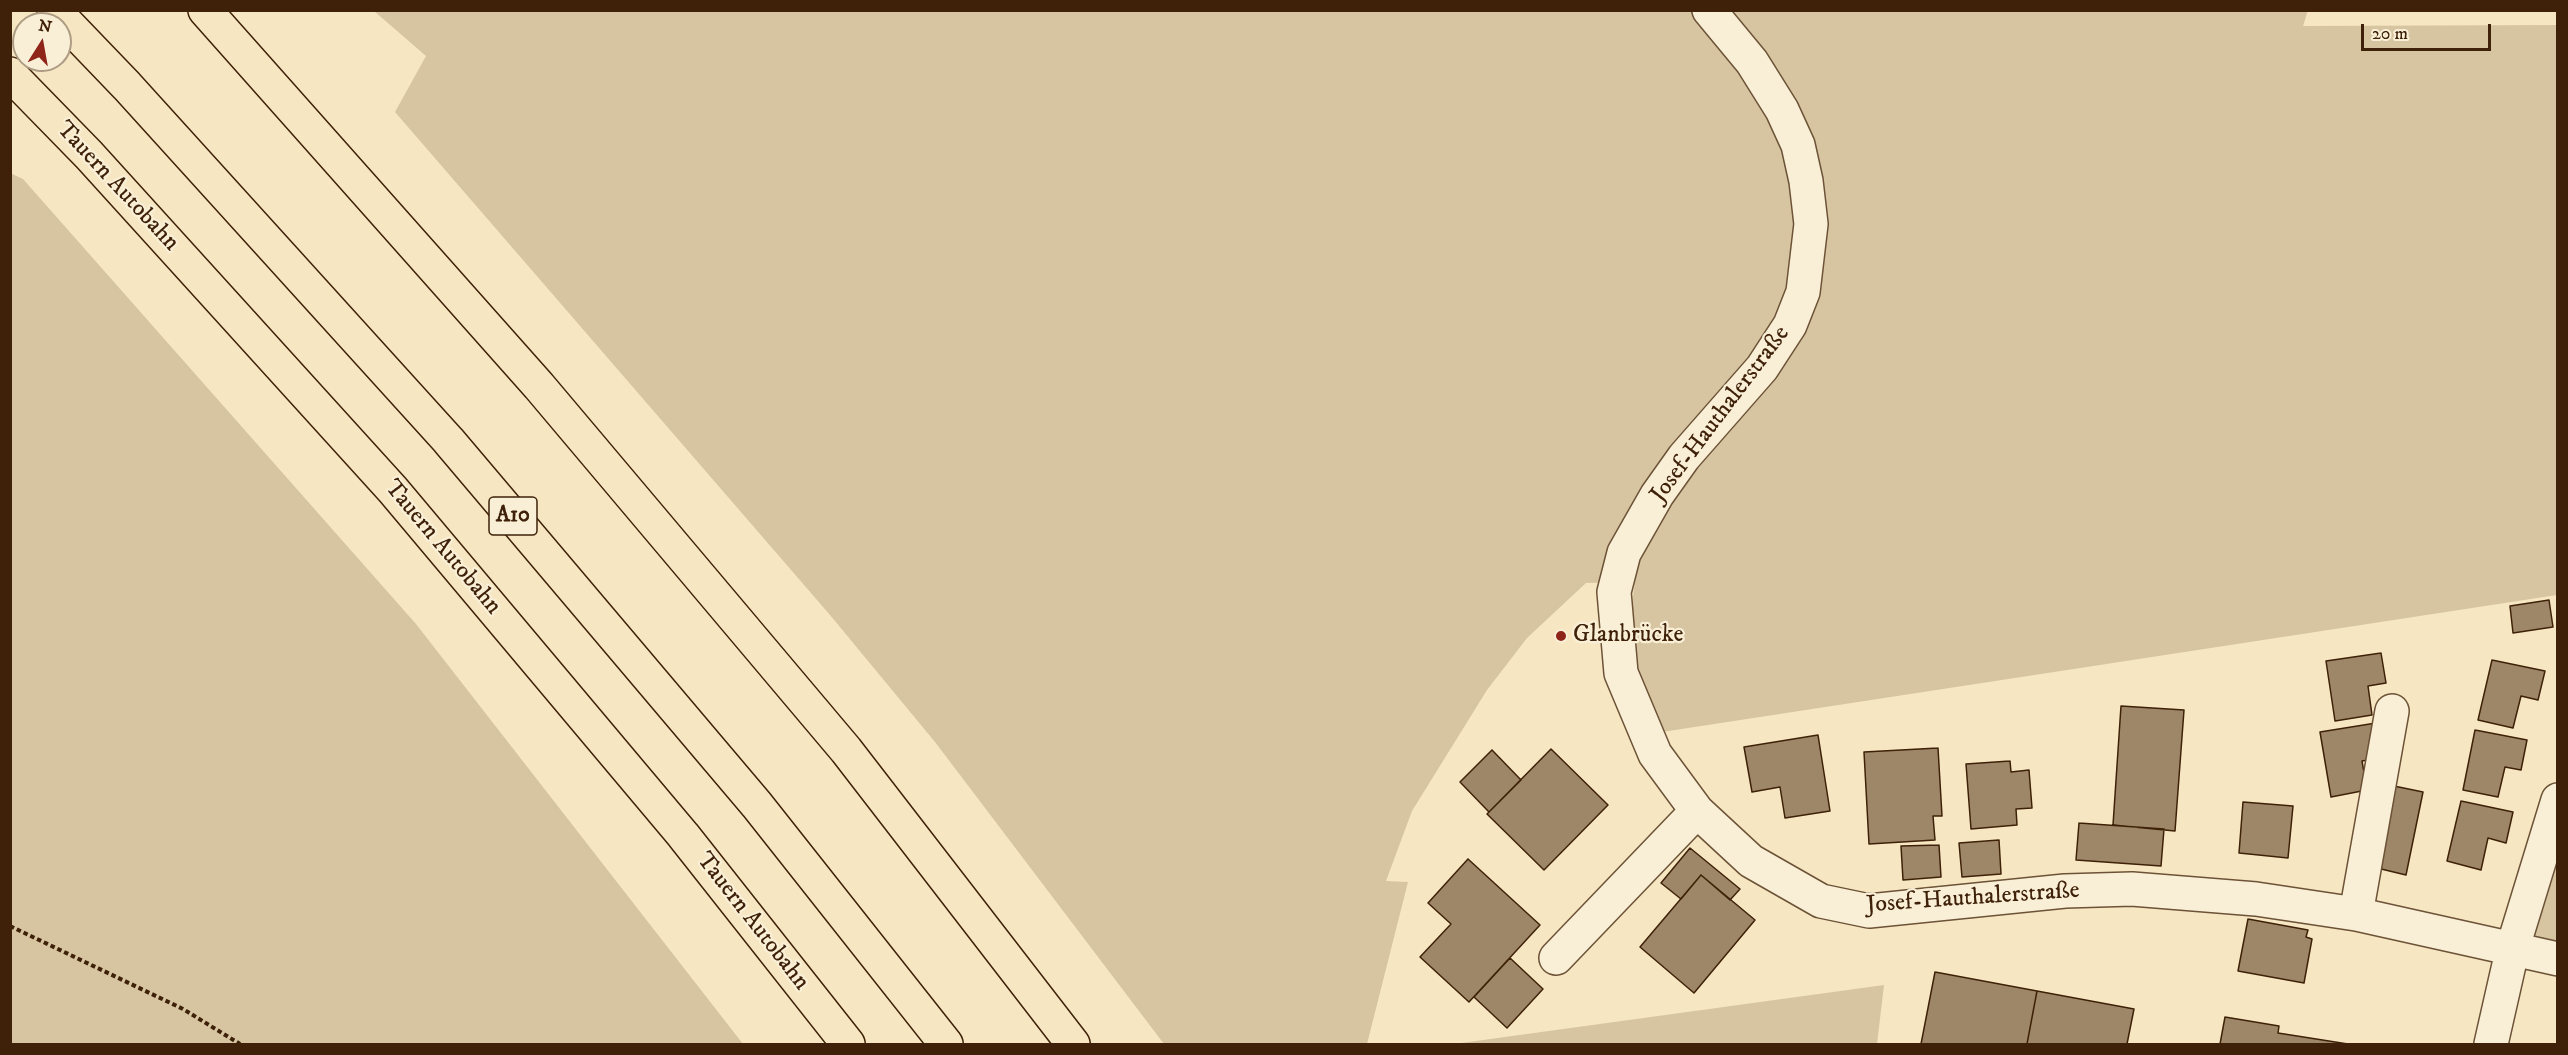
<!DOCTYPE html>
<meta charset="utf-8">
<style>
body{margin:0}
#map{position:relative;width:2568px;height:1055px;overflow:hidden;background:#f6e6c2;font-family:"IM FELL DW Pica",serif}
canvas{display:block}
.frame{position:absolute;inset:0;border:12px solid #3e2108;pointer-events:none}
.north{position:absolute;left:12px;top:12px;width:60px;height:60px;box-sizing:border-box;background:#f9efd7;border:2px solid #ae9d84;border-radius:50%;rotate:11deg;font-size:16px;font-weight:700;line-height:24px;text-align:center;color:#3e2108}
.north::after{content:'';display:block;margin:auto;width:21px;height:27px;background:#8f2418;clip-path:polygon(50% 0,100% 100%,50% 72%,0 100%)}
.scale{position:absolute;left:2361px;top:24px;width:130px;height:27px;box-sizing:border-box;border:3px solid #3e2108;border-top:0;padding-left:8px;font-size:18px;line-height:21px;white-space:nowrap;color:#3e2108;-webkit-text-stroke:4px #f9efd7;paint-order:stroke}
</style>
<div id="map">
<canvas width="2568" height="1055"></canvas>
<div class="frame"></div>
<div class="north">N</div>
<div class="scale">20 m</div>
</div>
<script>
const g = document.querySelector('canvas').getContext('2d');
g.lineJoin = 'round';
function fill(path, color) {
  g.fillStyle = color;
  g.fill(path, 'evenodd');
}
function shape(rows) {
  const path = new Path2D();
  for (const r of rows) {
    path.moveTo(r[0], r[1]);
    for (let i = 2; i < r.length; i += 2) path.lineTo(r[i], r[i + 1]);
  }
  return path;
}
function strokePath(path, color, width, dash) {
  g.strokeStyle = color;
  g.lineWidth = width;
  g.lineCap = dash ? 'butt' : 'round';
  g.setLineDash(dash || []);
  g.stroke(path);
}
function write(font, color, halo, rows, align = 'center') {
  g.font = font + ' "IM FELL DW Pica",serif';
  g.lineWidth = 4.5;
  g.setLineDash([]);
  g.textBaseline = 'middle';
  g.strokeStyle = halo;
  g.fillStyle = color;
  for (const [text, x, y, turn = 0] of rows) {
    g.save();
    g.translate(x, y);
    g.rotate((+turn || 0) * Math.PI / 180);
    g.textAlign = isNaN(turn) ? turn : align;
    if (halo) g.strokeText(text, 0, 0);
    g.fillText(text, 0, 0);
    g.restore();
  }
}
const green = shape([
 [2308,10,2303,26,2557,25,2557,595,1662,732,1639,677,1628,631,1635,582,1586,583,1527,638,1487,690,1412,811,1386,881,1408,882,1367,1044,1164,1044,935,742,830,615,395,112,426,56,374,11],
 [10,173,23,179,416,624,743,1044,11,1044],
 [2557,845,2557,943,2528,935],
 [1884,985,1877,1044,1454,1044]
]);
const building = shape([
 [2549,600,2553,627,2513,633,2510,606,2549,600],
 [2381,653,2386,683,2368,686,2372,715,2335,721,2326,661,2381,653],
 [2492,660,2545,671,2538,700,2521,696,2513,728,2478,720,2492,660],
 [2121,706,2184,710,2175,831,2113,825,2121,706],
 [2376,723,2381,758,2362,761,2367,790,2331,797,2320,732,2376,723],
 [2475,730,2527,740,2521,770,2505,767,2498,797,2463,790,2475,730],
 [1818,735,1830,811,1785,818,1780,787,1752,792,1744,747,1818,735],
 [1938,748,1942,816,1933,816,1935,840,1869,844,1864,752,1938,748],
 [1551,749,1608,805,1544,870,1487,814,1551,749],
 [1492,750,1521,780,1489,812,1460,782,1492,750],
 [2010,761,2011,772,2029,770,2032,808,2016,809,2017,825,1971,829,1966,764,2010,761],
 [2394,786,2423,792,2406,875,2377,868,2394,786],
 [2461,801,2513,812,2506,843,2488,838,2481,870,2447,861,2461,801],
 [2243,802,2293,806,2288,858,2239,853,2243,802],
 [2079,823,2164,829,2161,866,2076,860,2079,823],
 [1999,840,2001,874,1962,877,1959,843,1999,840],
 [1939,845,1941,877,1903,880,1901,846,1939,845],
 [1690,848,1740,889,1730,900,1701,875,1681,899,1661,883,1690,848],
 [1468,859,1540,925,1469,1002,1420,957,1451,924,1428,903,1468,859],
 [1701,875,1755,920,1694,993,1640,947,1701,875],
 [2248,919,2308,930,2306,937,2312,939,2304,983,2238,971,2248,919],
 [1510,958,1543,989,1507,1028,1474,997,1510,958],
 [1935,972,2037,991,2027,1044,1921,1044,1935,972],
 [2037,991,2134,1009,2127,1044,2027,1044,2037,991],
 [2225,1017,2279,1026,2278,1033,2348,1044,2220,1044,2225,1017]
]);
const path = shape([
 [10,926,183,1009,240,1044]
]);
const minor = shape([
 [1709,10,1752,62,1782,110,1798,145,1806,181,1811,224,1803,292,1790,325,1762,368,1684,457,1657,495,1624,553,1614,592,1621,673,1655,754,1697,811,1751,861,1821,901,1869,911,2065,891,2132,889,2256,899,2356,914,2558,959],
 [2356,914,2392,711],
 [1556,958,1697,811],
 [2491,1044,2513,947,2558,800]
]);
const highway = shape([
 [54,10,127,86,448,440,757,805,946,1044],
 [205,10,539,386,846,750,1073,1044],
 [10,74,89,155,393,490,683,835,848,1044]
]);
const markers = [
 [1561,636,6,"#8f2418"]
];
const shields = [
 [513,516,48]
];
const shieldNames = [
 ["A10",513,516]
];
const streetNames = [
 ["Tauern Autobahn",117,187,47],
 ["Josef-Hauthalerstraße",1721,415,-53],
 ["Tauern Autobahn",442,548,50],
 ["Josef-Hauthalerstraße",1973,899,-4],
 ["Tauern Autobahn",752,922,52]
];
const poiNames = [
 ["Glanbrücke",1573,636]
];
fill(green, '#d7c5a2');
fill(building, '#9e8769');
strokePath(building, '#3e2108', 1.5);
strokePath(minor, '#6c5236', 36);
strokePath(highway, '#3e2108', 36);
strokePath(path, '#3e2108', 4, [4.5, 3]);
strokePath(minor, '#f9efd7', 33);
strokePath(highway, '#f6e6c2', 33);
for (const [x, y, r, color] of markers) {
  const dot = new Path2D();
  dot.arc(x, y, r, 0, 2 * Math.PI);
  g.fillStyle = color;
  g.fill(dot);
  strokePath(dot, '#f9efd7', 2);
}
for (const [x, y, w] of shields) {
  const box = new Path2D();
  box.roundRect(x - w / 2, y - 19, w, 38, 4.5);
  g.fillStyle = '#f9efd7';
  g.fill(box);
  strokePath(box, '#3e2108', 1.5);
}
write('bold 22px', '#3e2108', null, shieldNames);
write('24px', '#3e2108', '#f9efd7', streetNames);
write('24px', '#3e2108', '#f9efd7', poiNames, 'left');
</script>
